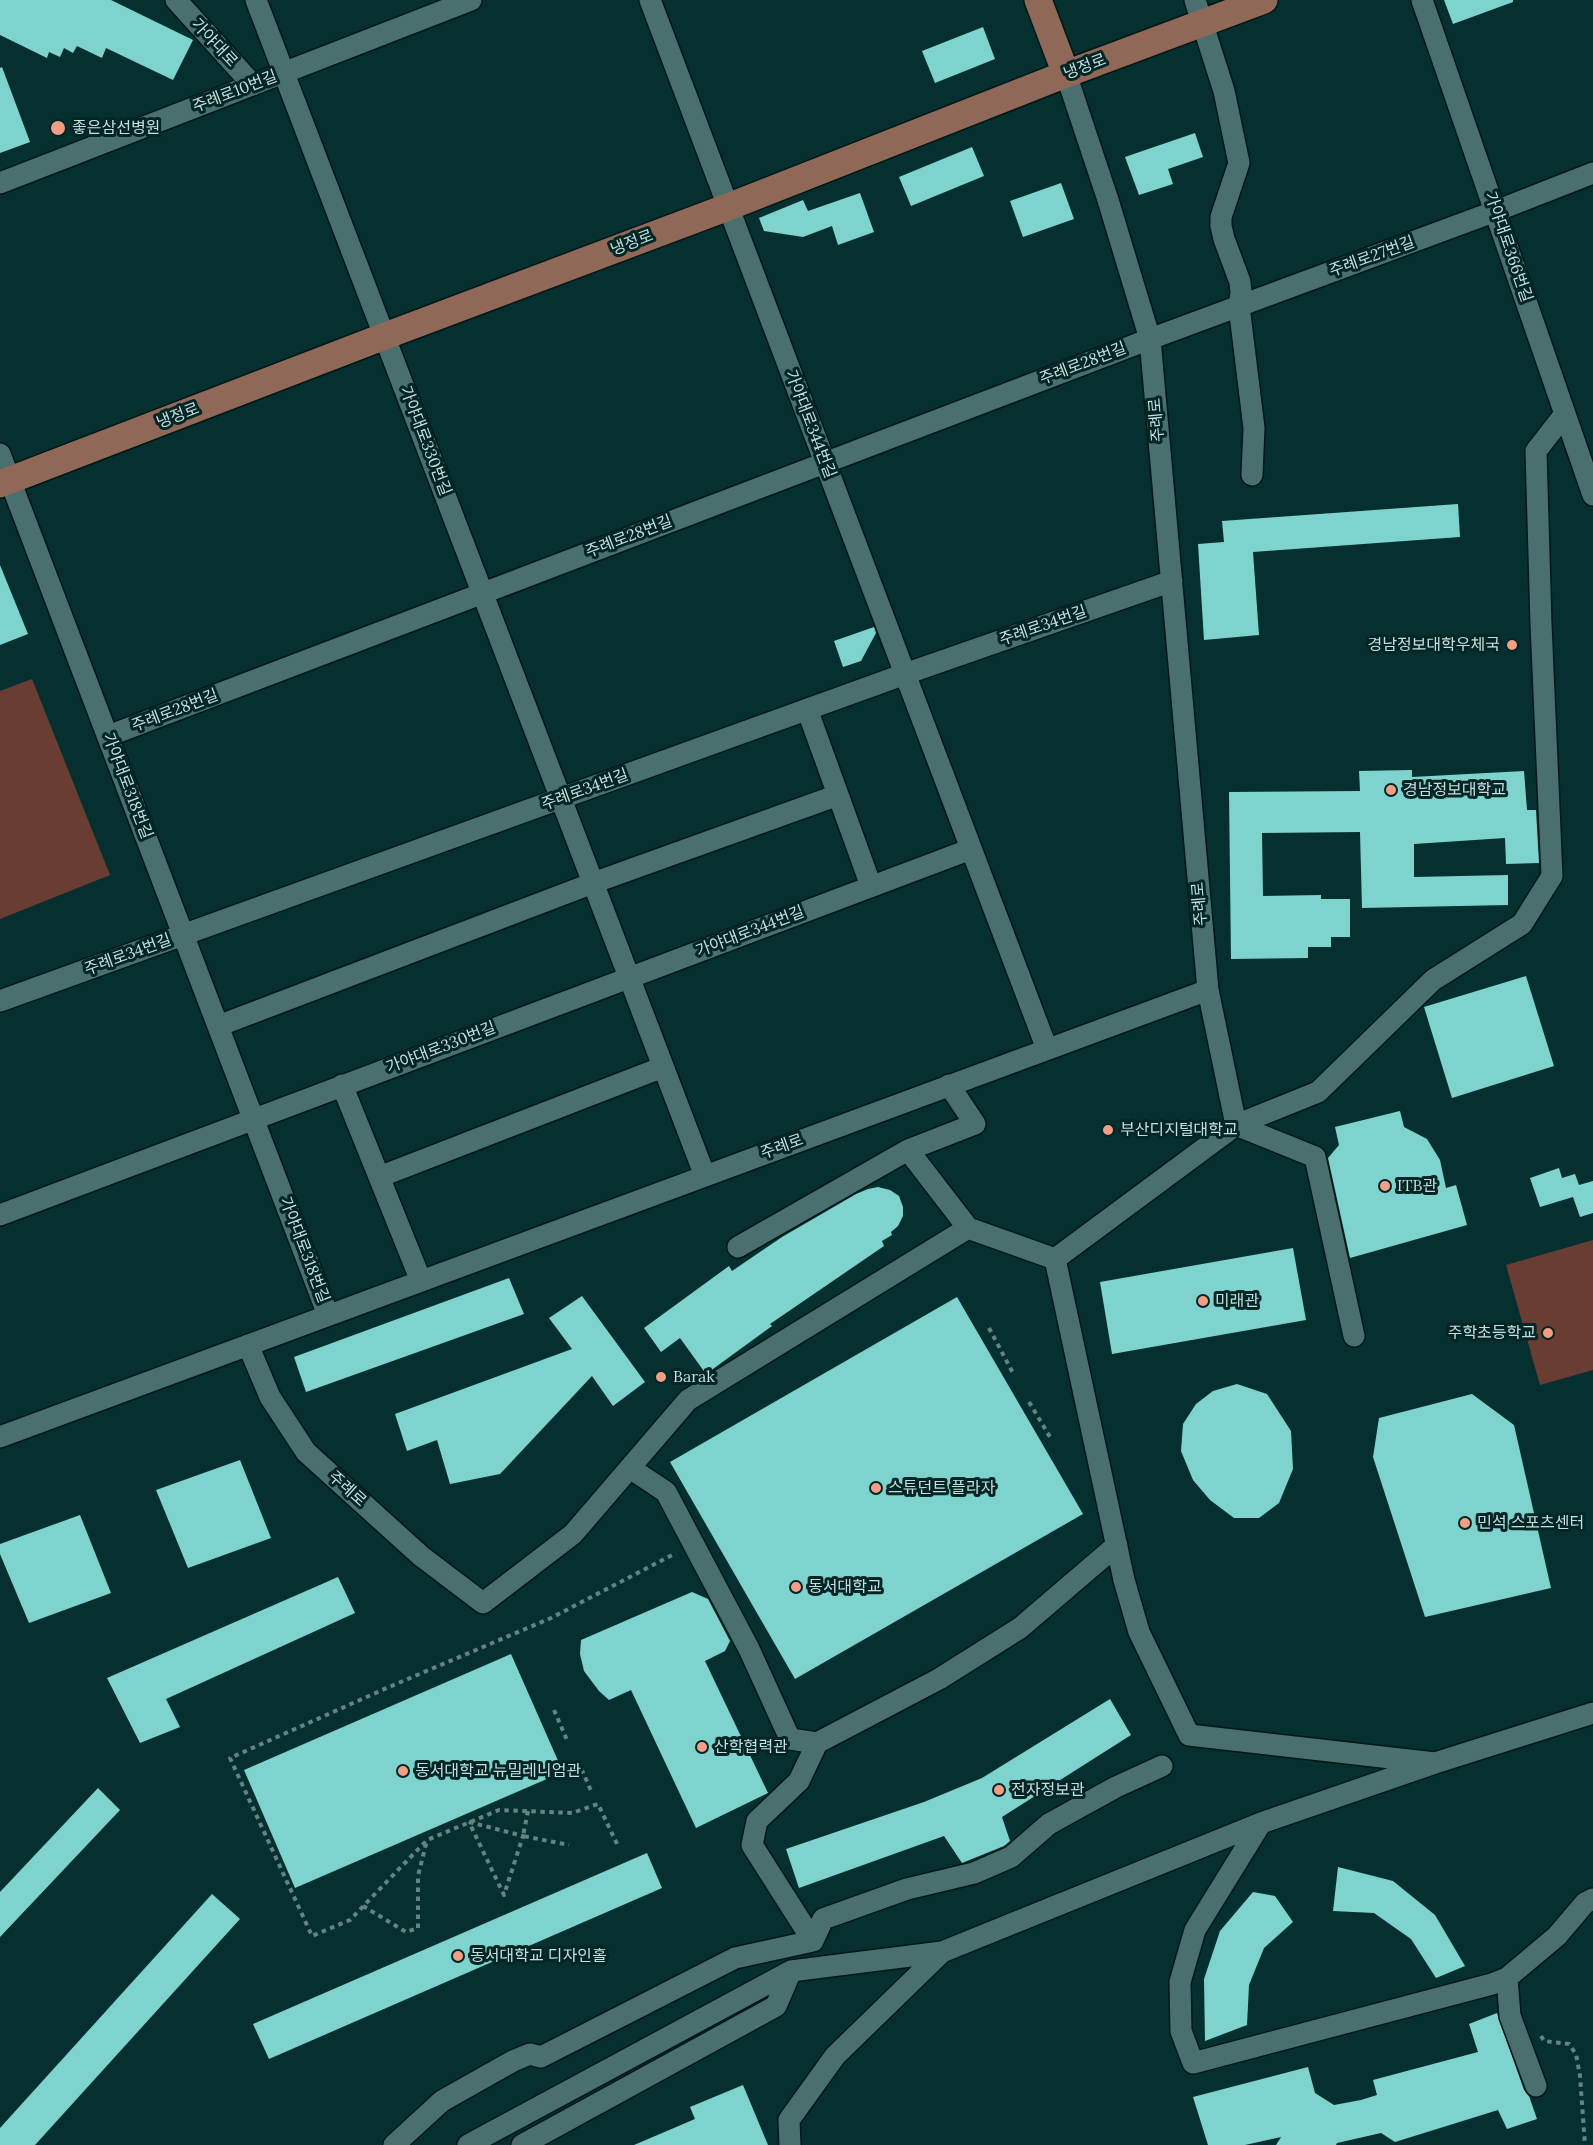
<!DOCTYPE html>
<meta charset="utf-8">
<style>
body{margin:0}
canvas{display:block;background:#06302f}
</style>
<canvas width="1593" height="2145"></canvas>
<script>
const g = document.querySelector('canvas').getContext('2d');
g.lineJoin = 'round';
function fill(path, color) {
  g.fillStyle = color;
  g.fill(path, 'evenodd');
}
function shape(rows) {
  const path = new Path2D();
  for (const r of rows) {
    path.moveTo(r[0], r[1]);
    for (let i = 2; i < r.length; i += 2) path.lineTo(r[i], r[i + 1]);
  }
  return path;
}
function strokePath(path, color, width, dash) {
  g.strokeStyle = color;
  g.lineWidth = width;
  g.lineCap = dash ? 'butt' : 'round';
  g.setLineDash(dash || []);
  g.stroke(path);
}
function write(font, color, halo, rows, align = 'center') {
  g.font = font + ' Lora,"Noto Sans KR",serif';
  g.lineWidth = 6;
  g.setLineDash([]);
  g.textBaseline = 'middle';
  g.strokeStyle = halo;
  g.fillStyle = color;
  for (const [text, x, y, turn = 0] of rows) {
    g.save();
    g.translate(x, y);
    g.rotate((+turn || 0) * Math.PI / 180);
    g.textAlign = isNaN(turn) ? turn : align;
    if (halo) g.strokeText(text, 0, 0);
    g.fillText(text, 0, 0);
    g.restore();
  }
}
const green = shape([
 [32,679,110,875,0,919,0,691],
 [1593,1240,1593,1370,1540,1385,1506,1265]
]);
const building = shape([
 [0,0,111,0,193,40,173,80,106,48,102,58,77,46,73,53,64,48,60,57,49,52,47,58,0,35],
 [1444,0,1513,0,1513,2,1453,24],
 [983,27,995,59,935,83,922,51],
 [2,67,30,142,0,153,0,68],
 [1195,133,1203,157,1168,169,1173,184,1139,195,1125,157],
 [972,147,984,176,911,206,899,177],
 [1061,183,1074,219,1023,237,1010,201],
 [860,193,874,232,838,245,832,226,803,237,764,231,759,218,803,200,808,211],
 [1458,504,1460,537,1253,552,1259,635,1204,640,1198,544,1224,542,1222,521],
 [0,565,28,634,0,645],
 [874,627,876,633,861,661,843,667,834,641],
 [1412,770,1412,777,1524,771,1527,810,1536,810,1539,863,1506,864,1505,838,1414,844,1414,877,1508,875,1508,905,1362,908,1360,832,1262,833,1263,896,1321,895,1321,899,1350,899,1350,937,1331,937,1331,947,1308,947,1308,958,1231,959,1229,792,1360,791,1359,771],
 [1526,976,1554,1066,1452,1098,1424,1007],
 [1400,1111,1404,1127,1427,1139,1440,1160,1446,1188,1456,1185,1467,1225,1350,1258,1328,1158,1339,1145,1335,1127],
 [1559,1168,1562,1178,1575,1174,1579,1185,1593,1181,1593,1213,1580,1217,1573,1197,1540,1207,1530,1178],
 [878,1187,890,1190,899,1196,903,1207,903,1216,898,1226,891,1232,892,1235,882,1241,884,1246,770,1324,772,1326,706,1374,680,1338,661,1352,644,1328,729,1266,732,1271,782,1237,856,1194,868,1189],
 [1293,1248,1306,1320,1112,1354,1100,1282],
 [509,1278,524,1314,306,1392,294,1357],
 [582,1296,645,1382,613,1406,592,1376,500,1474,450,1484,437,1440,407,1451,395,1414,572,1349,549,1318],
 [957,1297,1083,1514,795,1679,670,1462],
 [1237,1384,1267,1394,1291,1431,1293,1469,1279,1503,1259,1518,1234,1518,1210,1500,1193,1480,1181,1451,1183,1424,1196,1404,1213,1391],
 [1472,1394,1514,1425,1551,1588,1425,1617,1373,1457,1379,1418],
 [240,1460,271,1538,188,1568,156,1490],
 [80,1515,111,1593,29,1623,0,1554,0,1544],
 [338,1577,355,1613,166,1699,180,1727,140,1743,107,1678],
 [692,1592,708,1599,730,1641,725,1651,705,1661,768,1793,696,1828,631,1690,609,1700,599,1691,584,1671,580,1654,581,1640],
 [511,1654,563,1772,295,1888,244,1770],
 [1110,1699,1131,1735,1002,1817,1010,1841,1004,1846,962,1863,944,1836,799,1888,786,1849,924,1802,982,1778],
 [98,1788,120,1810,0,1937,0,1892],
 [647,1853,662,1888,269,2059,253,2024],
 [1338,1867,1393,1881,1435,1915,1465,1966,1436,1978,1411,1939,1374,1913,1333,1911],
 [1253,1892,1275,1896,1293,1922,1264,1948,1249,1985,1247,2025,1205,2041,1204,1979,1220,1931],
 [212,1894,240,1919,35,2145,0,2145,0,2128],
 [1497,2013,1524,2090,1529,2096,1537,2119,1507,2129,1498,2110,1395,2142,1381,2133,1337,2143,1336,2145,1276,2145,1281,2137,1245,2145,1208,2145,1193,2097,1308,2067,1315,2093,1334,2105,1361,2100,1377,2095,1373,2080,1478,2052,1469,2024],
 [743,2085,768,2145,634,2145,695,2119,690,2107]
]);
const path = shape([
 [989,1328,1014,1375],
 [1029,1402,1050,1437],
 [554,1710,567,1740],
 [578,1761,592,1793],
 [528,1811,523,1836,569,1845],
 [469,1822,523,1836,504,1895,469,1822],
 [617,1844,598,1804,572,1813,499,1810,427,1840,350,1920,312,1936,230,1758,389,1687,551,1618,676,1553],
 [363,1906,406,1932,418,1928,418,1876,427,1840],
 [1541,2036,1544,2041,1569,2044,1576,2054,1580,2076,1585,2145]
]);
const minor = shape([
 [176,0,253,85],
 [256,0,705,1176],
 [650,0,1047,1049],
 [1195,0,1224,91,1239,163,1221,217,1221,226,1224,239,1240,282,1241,293,1239,306,1254,428,1252,475],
 [1422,0,1593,495],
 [1066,74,1108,200,1150,339,1208,990,1236,1125],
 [0,183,471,0],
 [0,454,328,1315],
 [807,709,871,886],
 [108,736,1150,339,1496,211,1593,173],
 [0,1001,905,674,1172,581],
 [218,1026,593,883,838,795],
 [342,1085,421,1281],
 [949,1085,975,1124,908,1150,968,1228],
 [1236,1125,1315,1157,1354,1336],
 [379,1177,663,1067],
 [0,1215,971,849],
 [738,1247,908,1150],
 [1055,1259,1236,1125,1318,1092,1433,980,1522,924,1552,876,1541,624,1536,451,1564,415],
 [248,1345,270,1397,306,1452,421,1556,483,1603,573,1534,688,1400,968,1228,1055,1259,1124,1580,1139,1632,1189,1735,1435,1763],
 [0,1437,1208,990],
 [630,1468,666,1492,749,1649,790,1739,817,1743,799,1781,757,1821,752,1845,813,1941],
 [817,1743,939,1679,1020,1628,1117,1545],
 [1261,1823,1195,1930,1180,1982,1181,2031,1193,2063,1492,1984,1507,1978,1557,1936,1585,1903,1593,1899],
 [813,1941,823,1919,907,1889,974,1873,1011,1857,1049,1824,1116,1787,1162,1766],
 [1507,1978,1510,2016,1536,2086],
 [394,2145,442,2101,513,2061,530,2054,541,2057,735,1958,813,1941],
 [468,2145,791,1971,942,1952,1261,1823,1435,1763,1593,1713],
 [522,2145,776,2006,791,1971],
 [790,2145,789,2120,835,2056,942,1952]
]);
const major = shape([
 [1038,0,1066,74],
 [0,484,385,336,728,207,1066,74,1264,0]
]);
const markers = [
 [58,128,8,"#f49e86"],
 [1512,645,6,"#f49e86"],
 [1391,790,6,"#f49e86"],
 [1108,1130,6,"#f49e86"],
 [1385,1186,6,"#f49e86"],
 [1203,1301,6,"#f49e86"],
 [1548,1333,6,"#f49e86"],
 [661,1377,6,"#f49e86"],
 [876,1488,6,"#f49e86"],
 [1465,1523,6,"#f49e86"],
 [796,1587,6,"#f49e86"],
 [702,1747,6,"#f49e86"],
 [403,1771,6,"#f49e86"],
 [999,1790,6,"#f49e86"],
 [458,1956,6,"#f49e86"]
];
const streetNames = [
 ["가야대로",214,43,47],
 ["냉정로",1085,67,-21],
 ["주례로10번길",235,92,-21],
 ["냉정로",632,243,-21],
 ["가야대로366번길",1508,247,71],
 ["주례로27번길",1372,257,-20],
 ["주례로28번길",1083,364,-21],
 ["냉정로",178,416,-21],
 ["주례로",1157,420,-95],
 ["가야대로344번길",810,424,69],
 ["가야대로330번길",425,441,69],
 ["주례로28번길",629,537,-21],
 ["주례로34번길",1043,626,-19],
 ["주례로28번길",175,711,-21],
 ["가야대로318번길",127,786,69],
 ["주례로34번길",585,790,-20],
 ["주례로",1200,904,-95],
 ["가야대로344번길",750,932,-21],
 ["주례로34번길",128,955,-20],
 ["가야대로330번길",441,1048,-21],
 ["주례로",782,1147,-20],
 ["가야대로318번길",304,1250,69],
 ["주례로",347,1489,42]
];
const poiNames = [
 ["좋은삼선병원",72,128],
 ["경남정보대학우체국",1500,645,"right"],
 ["경남정보대학교",1403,790],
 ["부산디지털대학교",1120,1130],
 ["ITB관",1397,1186],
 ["미래관",1215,1301],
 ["주학초등학교",1536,1333,"right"],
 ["Barak",673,1377],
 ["스튜던트 플라자",888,1488],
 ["민석 스포츠센터",1477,1523],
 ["동서대학교",808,1587],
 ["산학협력관",714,1747],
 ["동서대학교 뉴밀레니엄관",415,1771],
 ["전자정보관",1011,1790],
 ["동서대학교 디자인홀",470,1956]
];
fill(green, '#693d31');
fill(building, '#7ed3ce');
strokePath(minor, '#001716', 24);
strokePath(major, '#001716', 30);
strokePath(path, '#648482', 4, [4.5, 4.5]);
strokePath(minor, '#49706e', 21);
strokePath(major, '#8f6857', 27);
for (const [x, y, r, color] of markers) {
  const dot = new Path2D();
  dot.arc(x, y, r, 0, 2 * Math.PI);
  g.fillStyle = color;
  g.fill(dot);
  strokePath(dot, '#002625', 2);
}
write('16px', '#c9dedc', '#002625', streetNames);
write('16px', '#c9dedc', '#002625', poiNames, 'left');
</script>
